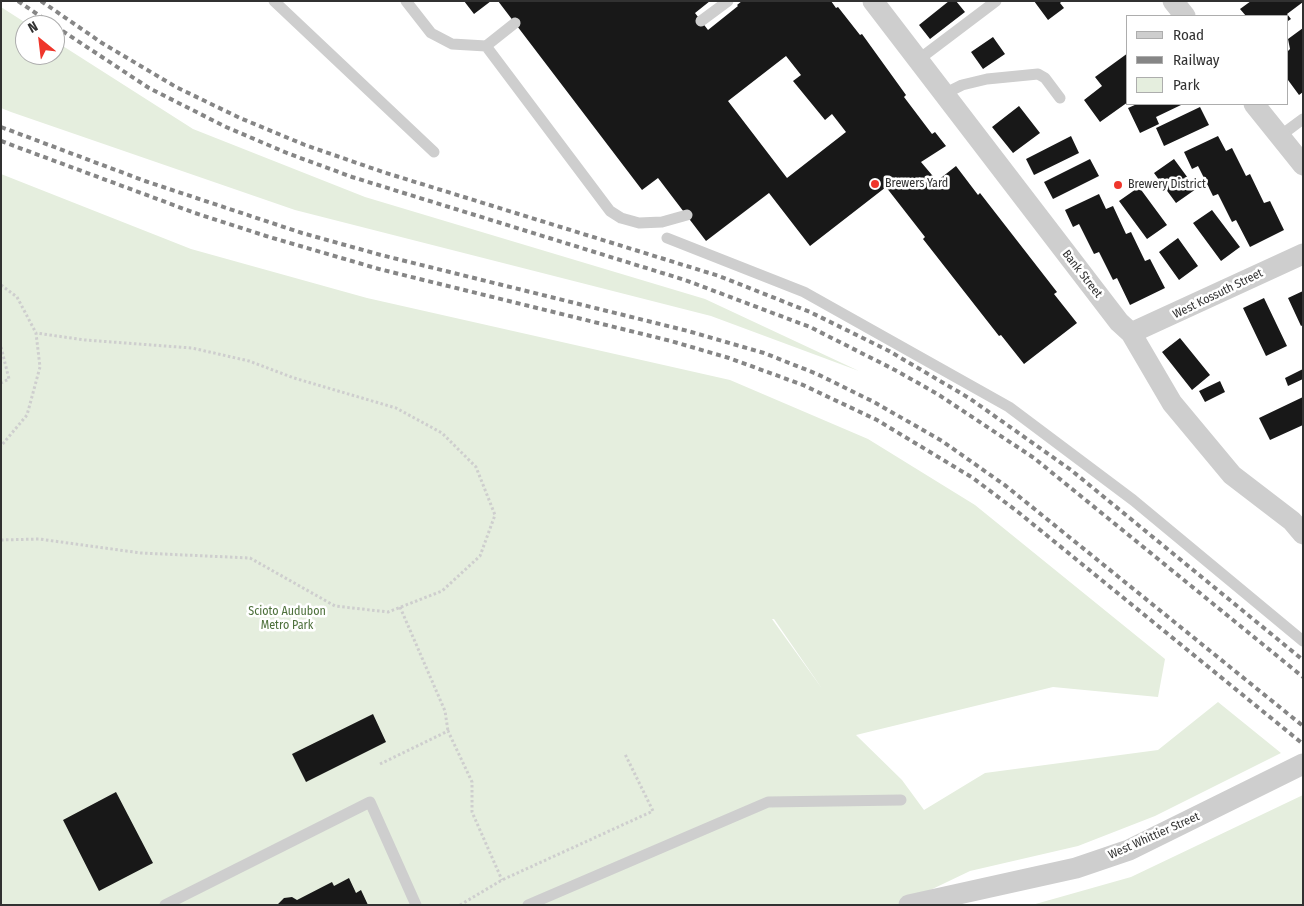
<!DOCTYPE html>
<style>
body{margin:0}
#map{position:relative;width:1304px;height:906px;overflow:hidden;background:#fff;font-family:"Fira Sans Condensed",sans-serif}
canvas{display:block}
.frame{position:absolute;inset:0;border:2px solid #313131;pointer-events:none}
.legend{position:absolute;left:1126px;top:15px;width:162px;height:90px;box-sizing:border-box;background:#fff;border:1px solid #adadad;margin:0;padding:6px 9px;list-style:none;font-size:15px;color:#313131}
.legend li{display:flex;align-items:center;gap:10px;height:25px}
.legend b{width:25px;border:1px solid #adadad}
.north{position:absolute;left:15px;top:15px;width:50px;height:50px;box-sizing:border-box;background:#fff;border:1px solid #adadad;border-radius:50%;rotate:331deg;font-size:14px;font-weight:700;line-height:20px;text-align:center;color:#313131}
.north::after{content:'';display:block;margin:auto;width:18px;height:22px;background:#ef362b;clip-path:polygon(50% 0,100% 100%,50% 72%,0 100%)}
</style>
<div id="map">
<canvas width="1304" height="906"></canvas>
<div class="frame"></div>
<ul class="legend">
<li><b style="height:6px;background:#cecece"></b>Road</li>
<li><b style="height:6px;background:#868686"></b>Railway</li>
<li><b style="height:14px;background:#e5eede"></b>Park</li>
</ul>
<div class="north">N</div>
</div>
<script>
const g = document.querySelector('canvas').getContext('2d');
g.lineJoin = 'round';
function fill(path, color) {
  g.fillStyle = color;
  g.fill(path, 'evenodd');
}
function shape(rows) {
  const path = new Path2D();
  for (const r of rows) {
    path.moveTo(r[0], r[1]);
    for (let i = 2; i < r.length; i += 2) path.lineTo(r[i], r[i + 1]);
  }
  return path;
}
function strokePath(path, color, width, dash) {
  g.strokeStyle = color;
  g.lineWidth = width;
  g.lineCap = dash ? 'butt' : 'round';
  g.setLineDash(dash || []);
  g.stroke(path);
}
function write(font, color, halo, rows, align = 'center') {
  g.font = font + ' "Fira Sans Condensed",sans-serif';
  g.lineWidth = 5;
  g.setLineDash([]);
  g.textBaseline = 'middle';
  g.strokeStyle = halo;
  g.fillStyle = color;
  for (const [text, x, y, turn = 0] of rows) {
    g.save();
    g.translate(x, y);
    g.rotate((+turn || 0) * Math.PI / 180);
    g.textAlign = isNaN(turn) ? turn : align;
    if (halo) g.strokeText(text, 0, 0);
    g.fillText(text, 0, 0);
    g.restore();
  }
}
const green = shape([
 [1,7,29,25,25,25,25,55,55,55,55,41,193,129,365,197,705,299,859,371,711,316,295,210,11,112,1,108],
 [1,174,191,249,367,298,730,380,868,439,975,505,1165,659,1158,697,1053,687,856,735,902,780,924,810,985,773,1158,750,1218,702,1281,753,1155,816,1078,846,970,871,899,905,1,905],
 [772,619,774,619,823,690],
 [1303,795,1303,905,1032,905,1131,877]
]);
const building = shape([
 [464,1,491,1,474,14],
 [498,1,710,1,695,13,708,30,738,6,737,5,742,1,831,1,836,8,838,7,860,35,862,34,906,95,904,97,932,134,935,132,946,146,921,162,937,181,956,166,978,195,980,193,1057,292,1054,294,1077,323,1024,364,1001,335,999,336,923,239,925,237,886,187,810,246,769,193,706,241,658,178,642,190],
 [786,56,801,75,793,81,825,120,832,114,846,132,787,178,728,101],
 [949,1,956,1,965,12,930,39,919,25],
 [1034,1,1062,1,1060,3,1064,8,1048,20],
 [1251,1,1303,1,1303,2,1287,14,1291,19,1288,21,1288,16,1246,16,1240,9],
 [1303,28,1303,92,1299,95,1288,80,1288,51,1290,49,1288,39],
 [993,37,1005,54,983,69,971,52],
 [1128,53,1128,102,1100,122,1084,100,1102,86,1095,77],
 [1137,104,1180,104,1181,105,1156,117,1159,124,1140,133,1128,108],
 [1019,106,1040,133,1013,153,992,127],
 [1200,107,1209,125,1164,146,1156,128],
 [1071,136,1079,153,1034,175,1026,159],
 [1218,136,1226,151,1232,148,1246,176,1250,174,1264,203,1270,201,1284,230,1250,247,1236,220,1232,222,1218,194,1213,196,1198,166,1192,169,1184,152],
 [1090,159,1099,176,1053,199,1044,182],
 [1174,159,1196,189,1176,203,1154,173],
 [1139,187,1167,225,1147,239,1119,201],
 [1099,194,1106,209,1113,206,1126,234,1131,232,1145,261,1150,259,1165,288,1130,305,1117,278,1113,280,1099,252,1094,254,1079,224,1073,227,1065,210],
 [1212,210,1240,247,1221,261,1193,223],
 [1178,238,1198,266,1179,280,1159,252],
 [1303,291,1303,325,1301,326,1288,298],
 [1264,298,1287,346,1266,356,1243,308],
 [1180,338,1210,375,1192,390,1162,352],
 [1303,369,1303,379,1288,386,1285,378],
 [1220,381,1225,392,1205,402,1199,391],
 [1303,397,1303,425,1270,440,1259,418],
 [373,714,386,742,306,782,292,754],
 [116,792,153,863,99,891,63,820],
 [349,878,356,893,361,890,368,905,277,905,284,898,292,897,297,900,332,882,334,886]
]);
const path = shape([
 [1,285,17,297,36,333,40,367,27,415,1,446],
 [1,347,9,379,1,383],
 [1,540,39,539,141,553,250,558,335,606,388,612,442,591,480,556,495,515,476,467,442,433,396,408,294,378,249,361,192,348,85,340,36,333],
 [400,607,445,711,448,731],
 [380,764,448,731,472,782,472,812,502,880],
 [460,905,502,880,653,811,625,754]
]);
const service = shape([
 [274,1,434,152],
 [406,1,431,33,452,44,486,46,610,211,621,218,639,223,662,222,687,215],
 [701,21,728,1],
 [486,46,515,23],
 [918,60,996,1],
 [944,94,962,85,987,79,1038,74,1045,78,1060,98],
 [1280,136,1303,119],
 [667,238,804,292,1009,407,1133,500,1303,641],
 [165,905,370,802,416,905],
 [528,905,768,802,901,800]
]);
const minor = shape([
 [873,1,1119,322,1131,333,1172,403,1232,475,1292,521,1303,534],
 [1173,1,1185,16],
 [1254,104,1303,165],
 [1131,333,1303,254],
 [909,905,1076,868,1129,850,1303,764]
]);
const rail = shape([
 [18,1,53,25],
 [41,1,102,43,176,87,240,118,305,145,383,172,719,276,810,312,889,351,969,398,1071,470,1303,660],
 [55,26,149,88,226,127,287,153,352,177,685,280,810,327,897,371,939,395,1034,458,1303,677],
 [1,127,145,181,302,233,381,255,688,331,764,353,817,374,874,402,942,441,1006,486,1303,726],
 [1,141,195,213,266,236,379,269,671,341,729,358,803,385,877,420,973,478,1018,512,1303,744]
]);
const markers = [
 [875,184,5,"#ef362b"],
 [1118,185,5,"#ef362b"]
];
const poiNames = [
 ["Brewers Yard",885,184],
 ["Brewery District",1128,185]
];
const streetNames = [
 ["Bank Street",1082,274,52],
 ["West Kossuth Street",1218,294,-26],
 ["West Whittier Street",1154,836,-24]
];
const parkNames = [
 ["Scioto Audubon",287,612],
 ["Metro Park",287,626]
];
fill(green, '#e5eede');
fill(building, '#181818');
strokePath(path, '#cecece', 3, [2.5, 2.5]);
strokePath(service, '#cecece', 11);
strokePath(minor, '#cecece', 21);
strokePath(rail, '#868686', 4, [5, 4]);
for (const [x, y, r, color] of markers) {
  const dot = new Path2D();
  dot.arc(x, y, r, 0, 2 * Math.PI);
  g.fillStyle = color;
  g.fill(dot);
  strokePath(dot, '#fff', 2);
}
write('12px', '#313131', '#fff', poiNames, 'left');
write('12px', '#313131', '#fff', streetNames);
write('12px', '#4d703b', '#fff', parkNames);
</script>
